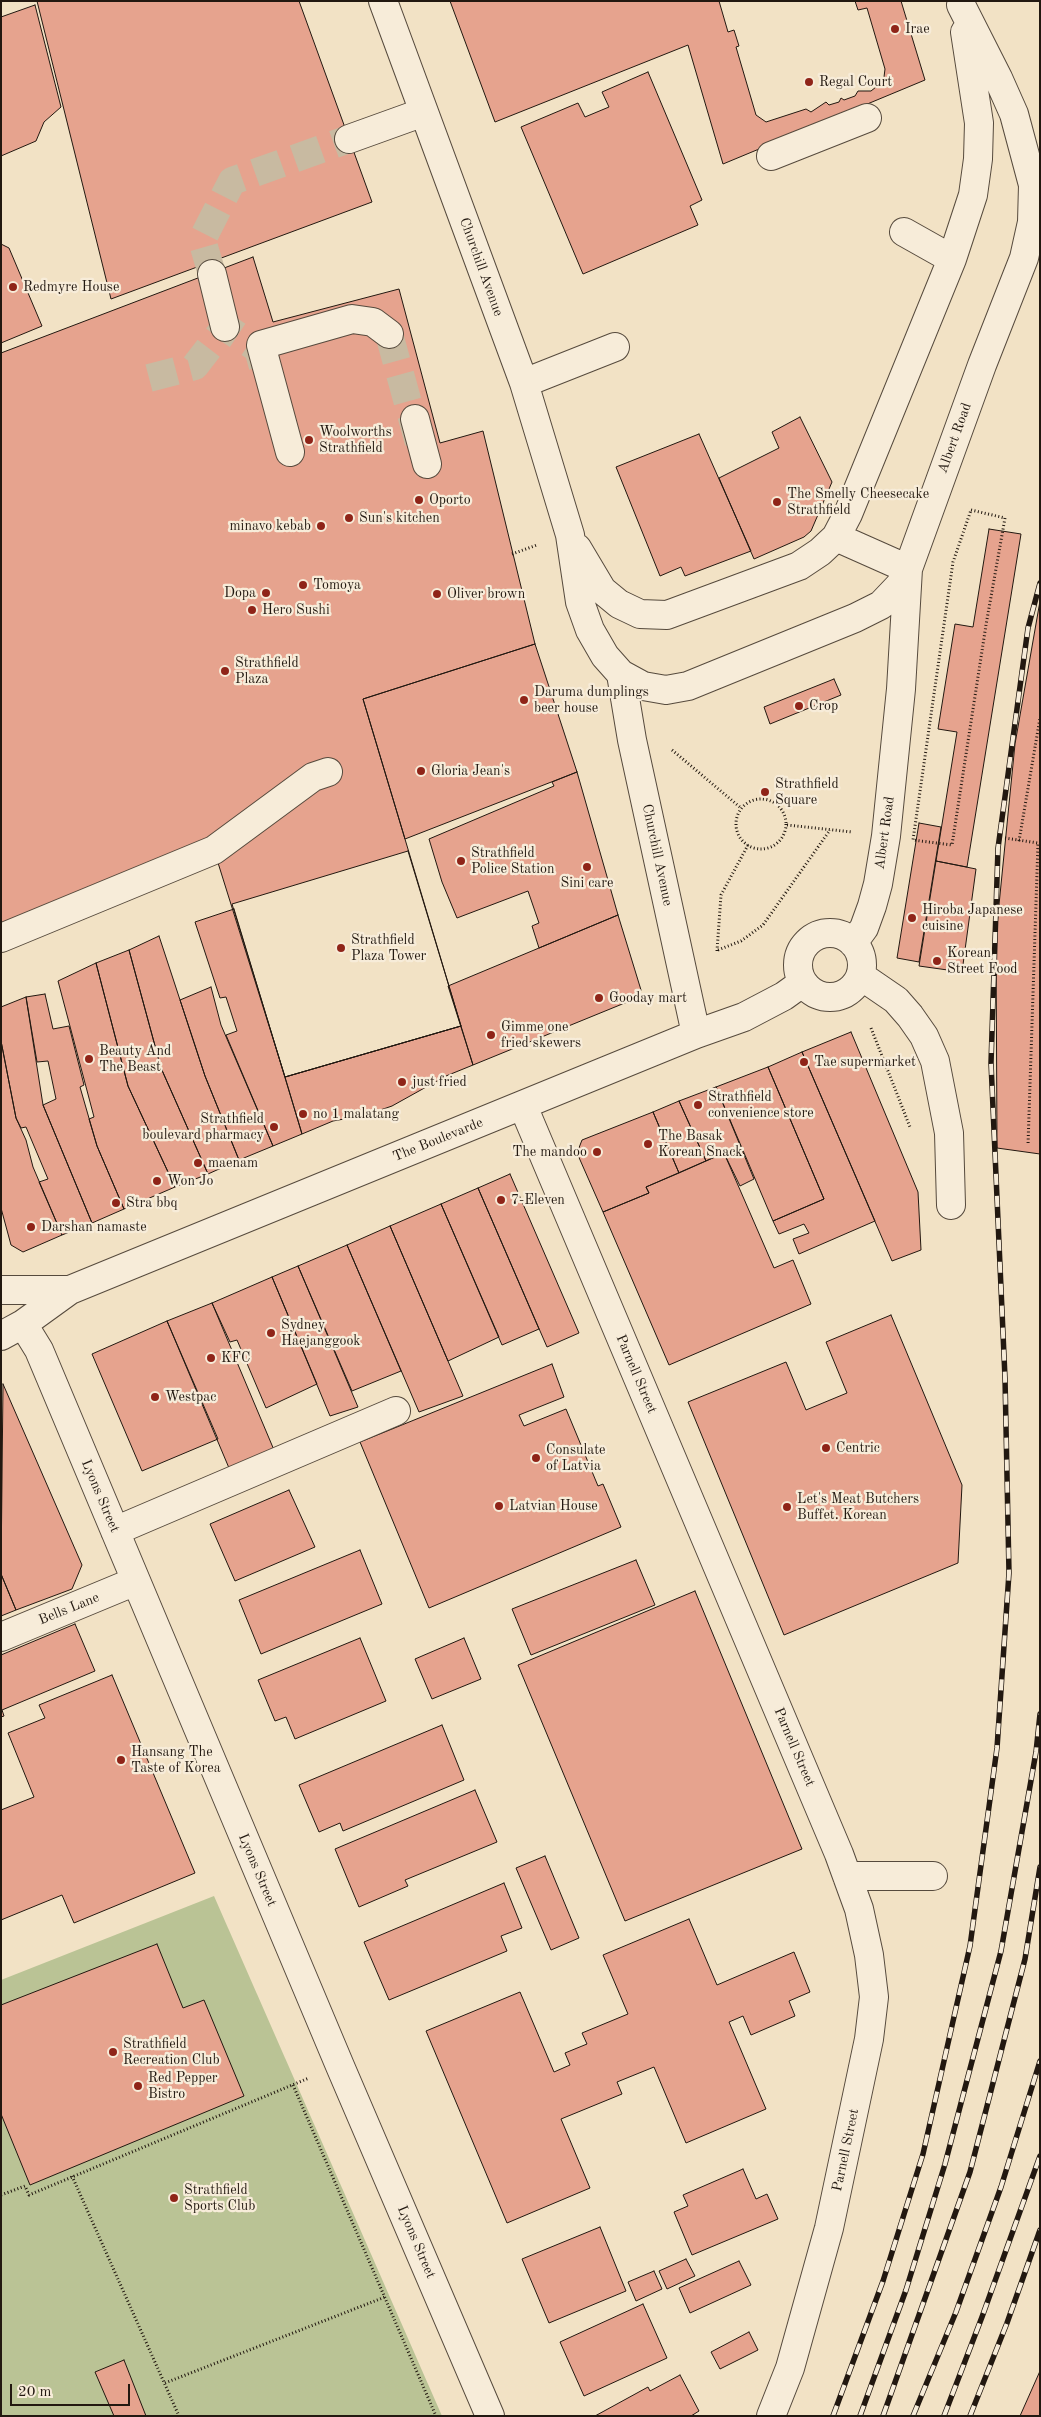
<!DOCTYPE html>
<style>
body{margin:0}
#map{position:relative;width:1041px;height:2417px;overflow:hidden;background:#f2e2c5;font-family:"Old Standard TT",serif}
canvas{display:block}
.frame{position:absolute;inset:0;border:2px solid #221810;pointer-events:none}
.scale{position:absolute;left:10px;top:2384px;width:120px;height:22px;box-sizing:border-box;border:2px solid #221810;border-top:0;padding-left:6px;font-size:15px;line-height:18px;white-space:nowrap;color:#221810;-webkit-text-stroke:4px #f7ecd9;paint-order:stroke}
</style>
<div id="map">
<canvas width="1041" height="2417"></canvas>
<div class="frame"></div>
<div class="scale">20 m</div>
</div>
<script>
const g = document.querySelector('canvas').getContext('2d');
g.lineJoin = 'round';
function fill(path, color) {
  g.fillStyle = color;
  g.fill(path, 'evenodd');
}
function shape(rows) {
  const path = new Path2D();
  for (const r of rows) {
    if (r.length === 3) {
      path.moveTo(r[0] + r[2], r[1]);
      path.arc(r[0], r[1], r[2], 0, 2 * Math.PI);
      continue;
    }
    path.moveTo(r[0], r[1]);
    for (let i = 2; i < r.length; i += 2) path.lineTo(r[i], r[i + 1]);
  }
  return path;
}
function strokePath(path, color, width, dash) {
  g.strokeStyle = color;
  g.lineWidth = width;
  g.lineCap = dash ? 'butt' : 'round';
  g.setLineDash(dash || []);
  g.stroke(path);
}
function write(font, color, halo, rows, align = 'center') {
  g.font = font + ' "Old Standard TT",serif';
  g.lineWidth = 4.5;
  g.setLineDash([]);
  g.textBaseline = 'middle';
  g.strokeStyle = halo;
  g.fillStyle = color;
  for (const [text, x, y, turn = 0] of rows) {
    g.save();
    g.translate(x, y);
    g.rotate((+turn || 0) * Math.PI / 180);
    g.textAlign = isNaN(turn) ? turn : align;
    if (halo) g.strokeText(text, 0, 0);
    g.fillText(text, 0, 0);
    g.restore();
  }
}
const green = shape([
 [214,1896,442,2416,1,2416,1,1980]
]);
const building = shape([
 [37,1,299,1,372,202,111,299,37,1],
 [450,1,901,1,925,80,723,164,688,45,495,122,450,1],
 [719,1,855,1,858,10,867,8,885,69,884,77,881,83,871,91,858,91,855,96,844,100,841,98,839,102,829,105,826,102,811,112,806,109,766,122,756,115,736,47,739,46,734,30,728,32,719,1],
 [35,5,61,107,44,122,36,141,1,156,1,17,35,5],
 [648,72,702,200,690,206,698,225,583,274,521,127,578,103,585,117,609,107,602,92,648,72],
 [1,244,9,248,42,326,1,343,1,244],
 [253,257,273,322,399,289,440,443,483,431,535,644,363,699,461,1026,285,1077,214,850,1,923,1,353,253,257],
 [800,417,832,482,811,531,804,537,754,559,719,478,779,448,772,432,800,417],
 [699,434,751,551,685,576,681,567,660,576,616,467,699,434],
 [989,529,1021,534,967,867,936,861,957,732,938,729,955,624,973,627,989,529],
 [1040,601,1040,1154,997,1148,996,935,1015,744,1040,601],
 [535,644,577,772,405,839,363,699,535,644],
 [834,679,841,695,770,724,764,707,834,679],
 [577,772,618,915,539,948,532,926,539,923,528,891,457,918,442,882,429,839,554,786,552,782,577,772],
 [919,823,941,827,919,962,897,958,919,823],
 [408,851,461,1026,285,1077,232,904,408,851],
 [936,861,976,869,962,972,919,966,936,861],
 [234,909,302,1134,273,1146,226,1035,237,1031,226,997,220,998,195,922,234,909],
 [618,915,641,990,637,998,473,1065,448,986,618,915],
 [159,936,205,1076,239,1160,208,1174,161,1068,129,950,159,936],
 [129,950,161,1068,208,1174,175,1187,128,1086,96,963,129,950],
 [96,963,128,1086,175,1187,124,1209,97,1146,89,1119,94,1117,58,981,96,963],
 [211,987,221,1025,273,1146,239,1160,205,1076,180,1000,211,987],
 [45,994,53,1029,69,1026,84,1085,80,1087,97,1146,124,1209,92,1223,43,1105,56,1099,48,1061,37,1062,26,997,45,994],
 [26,997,43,1105,92,1223,62,1235,39,1182,48,1179,26,1127,21,1128,16,1118,1,1041,1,1007,26,997],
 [461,1026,473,1065,446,1076,392,1106,366,1115,333,1121,302,1134,285,1077,461,1026],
 [851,1032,918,1192,921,1250,892,1261,802,1052,851,1032],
 [1,1041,16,1118,26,1140,33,1167,62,1235,23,1252,11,1245,1,1208,1,1041],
 [802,1052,875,1221,799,1254,793,1239,809,1233,804,1224,779,1234,773,1221,824,1199,768,1067,802,1052],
 [768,1067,824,1199,773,1221,716,1087,768,1067],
 [716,1087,754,1179,740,1186,724,1153,706,1161,679,1101,716,1087],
 [679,1101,706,1161,679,1173,653,1112,679,1101],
 [653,1112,679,1173,646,1187,649,1193,603,1212,577,1153,582,1140,653,1112],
 [724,1153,774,1268,793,1260,811,1304,669,1365,603,1212,649,1193,646,1187,724,1153],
 [510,1174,579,1333,547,1347,478,1188,510,1174],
 [478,1188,539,1329,502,1345,441,1204,478,1188],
 [441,1204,499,1337,448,1361,390,1226,441,1204],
 [390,1226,463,1396,419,1412,347,1245,390,1226],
 [347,1245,401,1371,352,1391,298,1266,347,1245],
 [298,1266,358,1407,330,1416,272,1277,298,1266],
 [272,1277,317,1384,266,1408,237,1340,230,1342,212,1303,272,1277],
 [212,1303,274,1450,229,1468,167,1321,212,1303],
 [891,1315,962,1485,958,1563,784,1635,688,1402,786,1362,806,1410,847,1393,826,1342,891,1315],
 [167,1321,218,1439,142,1471,92,1354,167,1321],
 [552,1364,564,1397,519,1415,524,1426,566,1409,598,1486,603,1484,621,1527,429,1608,360,1442,552,1364],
 [3,1384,82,1565,72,1589,16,1610,1,1574,3,1384],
 [289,1490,315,1547,235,1581,210,1524,289,1490],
 [360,1550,382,1604,261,1654,239,1600,360,1550],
 [636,1560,655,1605,531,1655,512,1609,636,1560],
 [1,1574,16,1610,1,1616,1,1574],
 [695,1591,802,1849,625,1921,518,1665,695,1591],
 [75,1624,95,1671,2,1710,4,1716,1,1717,1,1655,75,1624],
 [360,1638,386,1701,295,1739,286,1717,275,1721,258,1680,360,1638],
 [464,1638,481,1679,432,1699,415,1659,464,1638],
 [112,1675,195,1873,74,1923,62,1895,1,1920,1,1810,34,1797,8,1733,45,1718,39,1705,112,1675],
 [442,1725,464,1780,343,1831,340,1823,319,1832,299,1785,442,1725],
 [475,1790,497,1842,405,1880,408,1886,359,1907,335,1849,475,1790],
 [545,1856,579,1938,551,1950,516,1868,545,1856],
 [504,1883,522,1928,501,1936,507,1951,389,2000,364,1942,504,1883],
 [689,1919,717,1985,794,1952,810,1992,789,2001,795,2016,751,2035,743,2016,729,2022,766,2109,686,2143,654,2067,617,2082,622,2094,561,2119,590,2188,507,2223,426,2031,520,1992,554,2072,570,2065,565,2053,587,2044,582,2033,628,2014,603,1955,689,1919],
 [157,1944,183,2008,204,2000,244,2096,30,2185,1,2114,1,2005,157,1944],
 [743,2169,756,2199,767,2194,778,2219,692,2255,674,2212,688,2206,683,2195,743,2169],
 [600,2227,626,2291,549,2323,522,2259,600,2227],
 [686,2259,695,2276,667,2289,659,2271,686,2259],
 [739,2261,751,2285,690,2313,679,2288,739,2261],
 [654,2271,662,2289,636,2301,628,2282,654,2271],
 [643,2304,667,2358,584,2396,560,2342,643,2304],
 [749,2332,758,2350,720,2369,711,2352,749,2332],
 [124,2360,146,2416,114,2416,95,2372,124,2360],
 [1040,2371,1040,2416,1020,2416,1040,2371],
 [680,2375,699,2411,691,2416,595,2416,648,2387,650,2391,680,2375]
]);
const minorTunnel = shape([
 [212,274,202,240,232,181,349,139],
 [389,334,419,443],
 [149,378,195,366,225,327,258,349,265,374]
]);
const path = shape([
 [971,510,1005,518,986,625,952,845,913,840,953,562,971,510],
 [512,554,537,545],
 [672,750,741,808],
 [761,824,25],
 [787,825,852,832],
 [1005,838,1038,843,1028,1145],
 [1019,841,1040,718],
 [718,950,741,941,763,925,830,830],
 [717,951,721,895,748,845],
 [871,1028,910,1127],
 [293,2085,436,2416],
 [72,2176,179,2416],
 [1,2195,25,2186,29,2195,309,2078],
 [165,2383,385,2297]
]);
const minor = shape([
 [383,1,524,383,570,535,580,602,590,630,605,656,621,674,643,686,666,690,688,686,855,618,881,605,900,585,908,569],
 [349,139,424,112],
 [771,156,867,118],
 [904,232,952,259],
 [212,274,225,327],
 [524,383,615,347],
 [415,419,427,464],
 [290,452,261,345,352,319,373,322,389,334],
 [836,537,908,569],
 [577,548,602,590,619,604,640,614,667,615,799,566,820,552,836,537,848,514,952,259,973,195,978,159,979,123,965,32],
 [621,674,632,740,696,1034],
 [830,965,32],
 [1,938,214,850,313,777,328,772],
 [853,943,864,928,872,906,878,884,886,836,901,689,908,569,982,365,1024,258,1032,222,1033,185,1014,114,998,78,961,5],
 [861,976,896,1000,910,1016,924,1036,935,1061,949,1133,951,1205],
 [523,1106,839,1854,859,1909,869,1955,874,1997,869,2039,829,2228,790,2368,771,2416],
 [1,1290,70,1290],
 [23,1324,39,1350,340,2066,490,2416],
 [1,1336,23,1324,70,1290,696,1034,744,1017,784,996,802,983],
 [115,1531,396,1411],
 [1,1637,136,1581],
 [847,1876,933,1876]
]);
const rail = shape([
 [833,2416,883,2281,923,2154,970,1946,997,1748,1009,1573,1005,1378,991,1063,998,848,1028,628,1040,583],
 [860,2416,906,2290,945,2164,1001,1951,1036,1752,1040,1714],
 [883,2416,970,2172,1025,1959,1040,1867],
 [913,2416,956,2312,1001,2187,1040,2061],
 [944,2416,982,2317,1040,2156],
 [970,2416,1007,2323,1040,2230]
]);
const markers = [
 [895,29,5,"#8f2418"],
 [809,82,5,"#8f2418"],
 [13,287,5,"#8f2418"],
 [309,440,5,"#8f2418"],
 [419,500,5,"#8f2418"],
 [777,502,5,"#8f2418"],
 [349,518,5,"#8f2418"],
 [321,526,5,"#8f2418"],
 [303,585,5,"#8f2418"],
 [266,593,5,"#8f2418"],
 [437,594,5,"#8f2418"],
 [252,610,5,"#8f2418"],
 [225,671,5,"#8f2418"],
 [524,700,5,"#8f2418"],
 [799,706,5,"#8f2418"],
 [421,771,5,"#8f2418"],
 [765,792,5,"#8f2418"],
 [461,861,5,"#8f2418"],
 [587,867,5,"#8f2418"],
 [912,918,5,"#8f2418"],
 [341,948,5,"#8f2418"],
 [937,961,5,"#8f2418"],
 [599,998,5,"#8f2418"],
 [491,1035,5,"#8f2418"],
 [89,1059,5,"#8f2418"],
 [804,1062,5,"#8f2418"],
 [402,1082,5,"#8f2418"],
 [698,1105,5,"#8f2418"],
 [303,1114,5,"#8f2418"],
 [274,1127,5,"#8f2418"],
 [648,1144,5,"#8f2418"],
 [597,1152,5,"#8f2418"],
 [198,1163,5,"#8f2418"],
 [157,1181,5,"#8f2418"],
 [501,1200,5,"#8f2418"],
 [116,1203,5,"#8f2418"],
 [31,1227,5,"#8f2418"],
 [271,1333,5,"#8f2418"],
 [211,1358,5,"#8f2418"],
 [155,1397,5,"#8f2418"],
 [826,1448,5,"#8f2418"],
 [536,1458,5,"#8f2418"],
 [499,1506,5,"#8f2418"],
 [787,1507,5,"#8f2418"],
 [121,1760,5,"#8f2418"],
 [113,2052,5,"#8f2418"],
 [138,2086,5,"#8f2418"],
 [174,2198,5,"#8f2418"]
];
const poiNames = [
 ["Irae",905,29],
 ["Regal Court",819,82],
 ["Redmyre House",23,287],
 ["Woolworths",319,432],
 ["Strathfield",319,448],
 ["The Smelly Cheesecake",787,494],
 ["Strathfield",787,510],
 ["Oporto",429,500],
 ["Sun's kitchen",359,518],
 ["minavo kebab",311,526,"right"],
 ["Tomoya",313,585],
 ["Dopa",256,593,"right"],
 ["Oliver brown",447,594],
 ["Hero Sushi",262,610],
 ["Strathfield",235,663],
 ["Plaza",235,679],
 ["Daruma dumplings",534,692],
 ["beer house",534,708],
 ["Crop",809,706],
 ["Gloria Jean's",431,771],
 ["Strathfield",775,784],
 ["Square",775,800],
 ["Strathfield",471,853],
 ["Police Station",471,869],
 ["Sini care",587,883,"center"],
 ["Hiroba Japanese",922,910],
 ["cuisine",922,926],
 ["Strathfield",351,940],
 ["Plaza Tower",351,956],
 ["Korean",947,953],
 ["Street Food",947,969],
 ["Gooday mart",609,998],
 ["Gimme one",501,1027],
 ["fried skewers",501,1043],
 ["Beauty And",99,1051],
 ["The Beast",99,1067],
 ["Tae supermarket",814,1062],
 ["just fried",412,1082],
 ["Strathfield",708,1097],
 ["convenience store",708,1113],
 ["no 1 malatang",313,1114],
 ["Strathfield",264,1119,"right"],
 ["boulevard pharmacy",264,1135,"right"],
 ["The Basak",658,1136],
 ["Korean Snack",658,1152],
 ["The mandoo",587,1152,"right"],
 ["maenam",208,1163],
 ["Won Jo",167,1181],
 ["7-Eleven",511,1200],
 ["Stra bbq",126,1203],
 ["Darshan namaste",41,1227],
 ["Sydney",281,1325],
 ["Haejanggook",281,1341],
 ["KFC",221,1358],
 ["Westpac",165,1397],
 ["Centric",836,1448],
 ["Consulate",546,1450],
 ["of Latvia",546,1466],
 ["Let's Meat Butchers",797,1499],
 ["Buffet. Korean",797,1515],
 ["Latvian House",509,1506],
 ["Hansang The",131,1752],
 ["Taste of Korea",131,1768],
 ["Strathfield",123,2044],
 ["Recreation Club",123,2060],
 ["Red Pepper",148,2078],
 ["Bistro",148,2094],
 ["Strathfield",184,2190],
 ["Sports Club",184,2206]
];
const streetNames = [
 ["Churchill Avenue",481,267,70],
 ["Albert Road",955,438,-70],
 ["Albert Road",885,833,-82],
 ["Churchill Avenue",657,855,78],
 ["The Boulevarde",438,1140,-22],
 ["Parnell Street",636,1374,67],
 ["Lyons Street",100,1496,67],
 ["Bells Lane",69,1609,-22],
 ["Parnell Street",794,1747,67],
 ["Lyons Street",257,1870,67],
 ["Parnell Street",846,2150,-78],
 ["Lyons Street",416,2242,67]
];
fill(green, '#bac395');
fill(building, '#e6a38e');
strokePath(building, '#221810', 1);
strokePath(minorTunnel, '#c8baa1', 28, [28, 14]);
strokePath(minor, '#564a3d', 30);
strokePath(path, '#221810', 3, [1, 2.5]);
strokePath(minor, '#f7ecd9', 28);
strokePath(rail, '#221810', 5.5);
strokePath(rail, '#f7ecd9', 4, [11]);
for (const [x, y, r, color] of markers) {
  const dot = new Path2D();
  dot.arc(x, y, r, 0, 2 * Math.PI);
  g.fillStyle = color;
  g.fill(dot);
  strokePath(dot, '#f7ecd9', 2);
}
write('14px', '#221810', '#f7ecd9', poiNames, 'left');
write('14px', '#221810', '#f7ecd9', streetNames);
</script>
